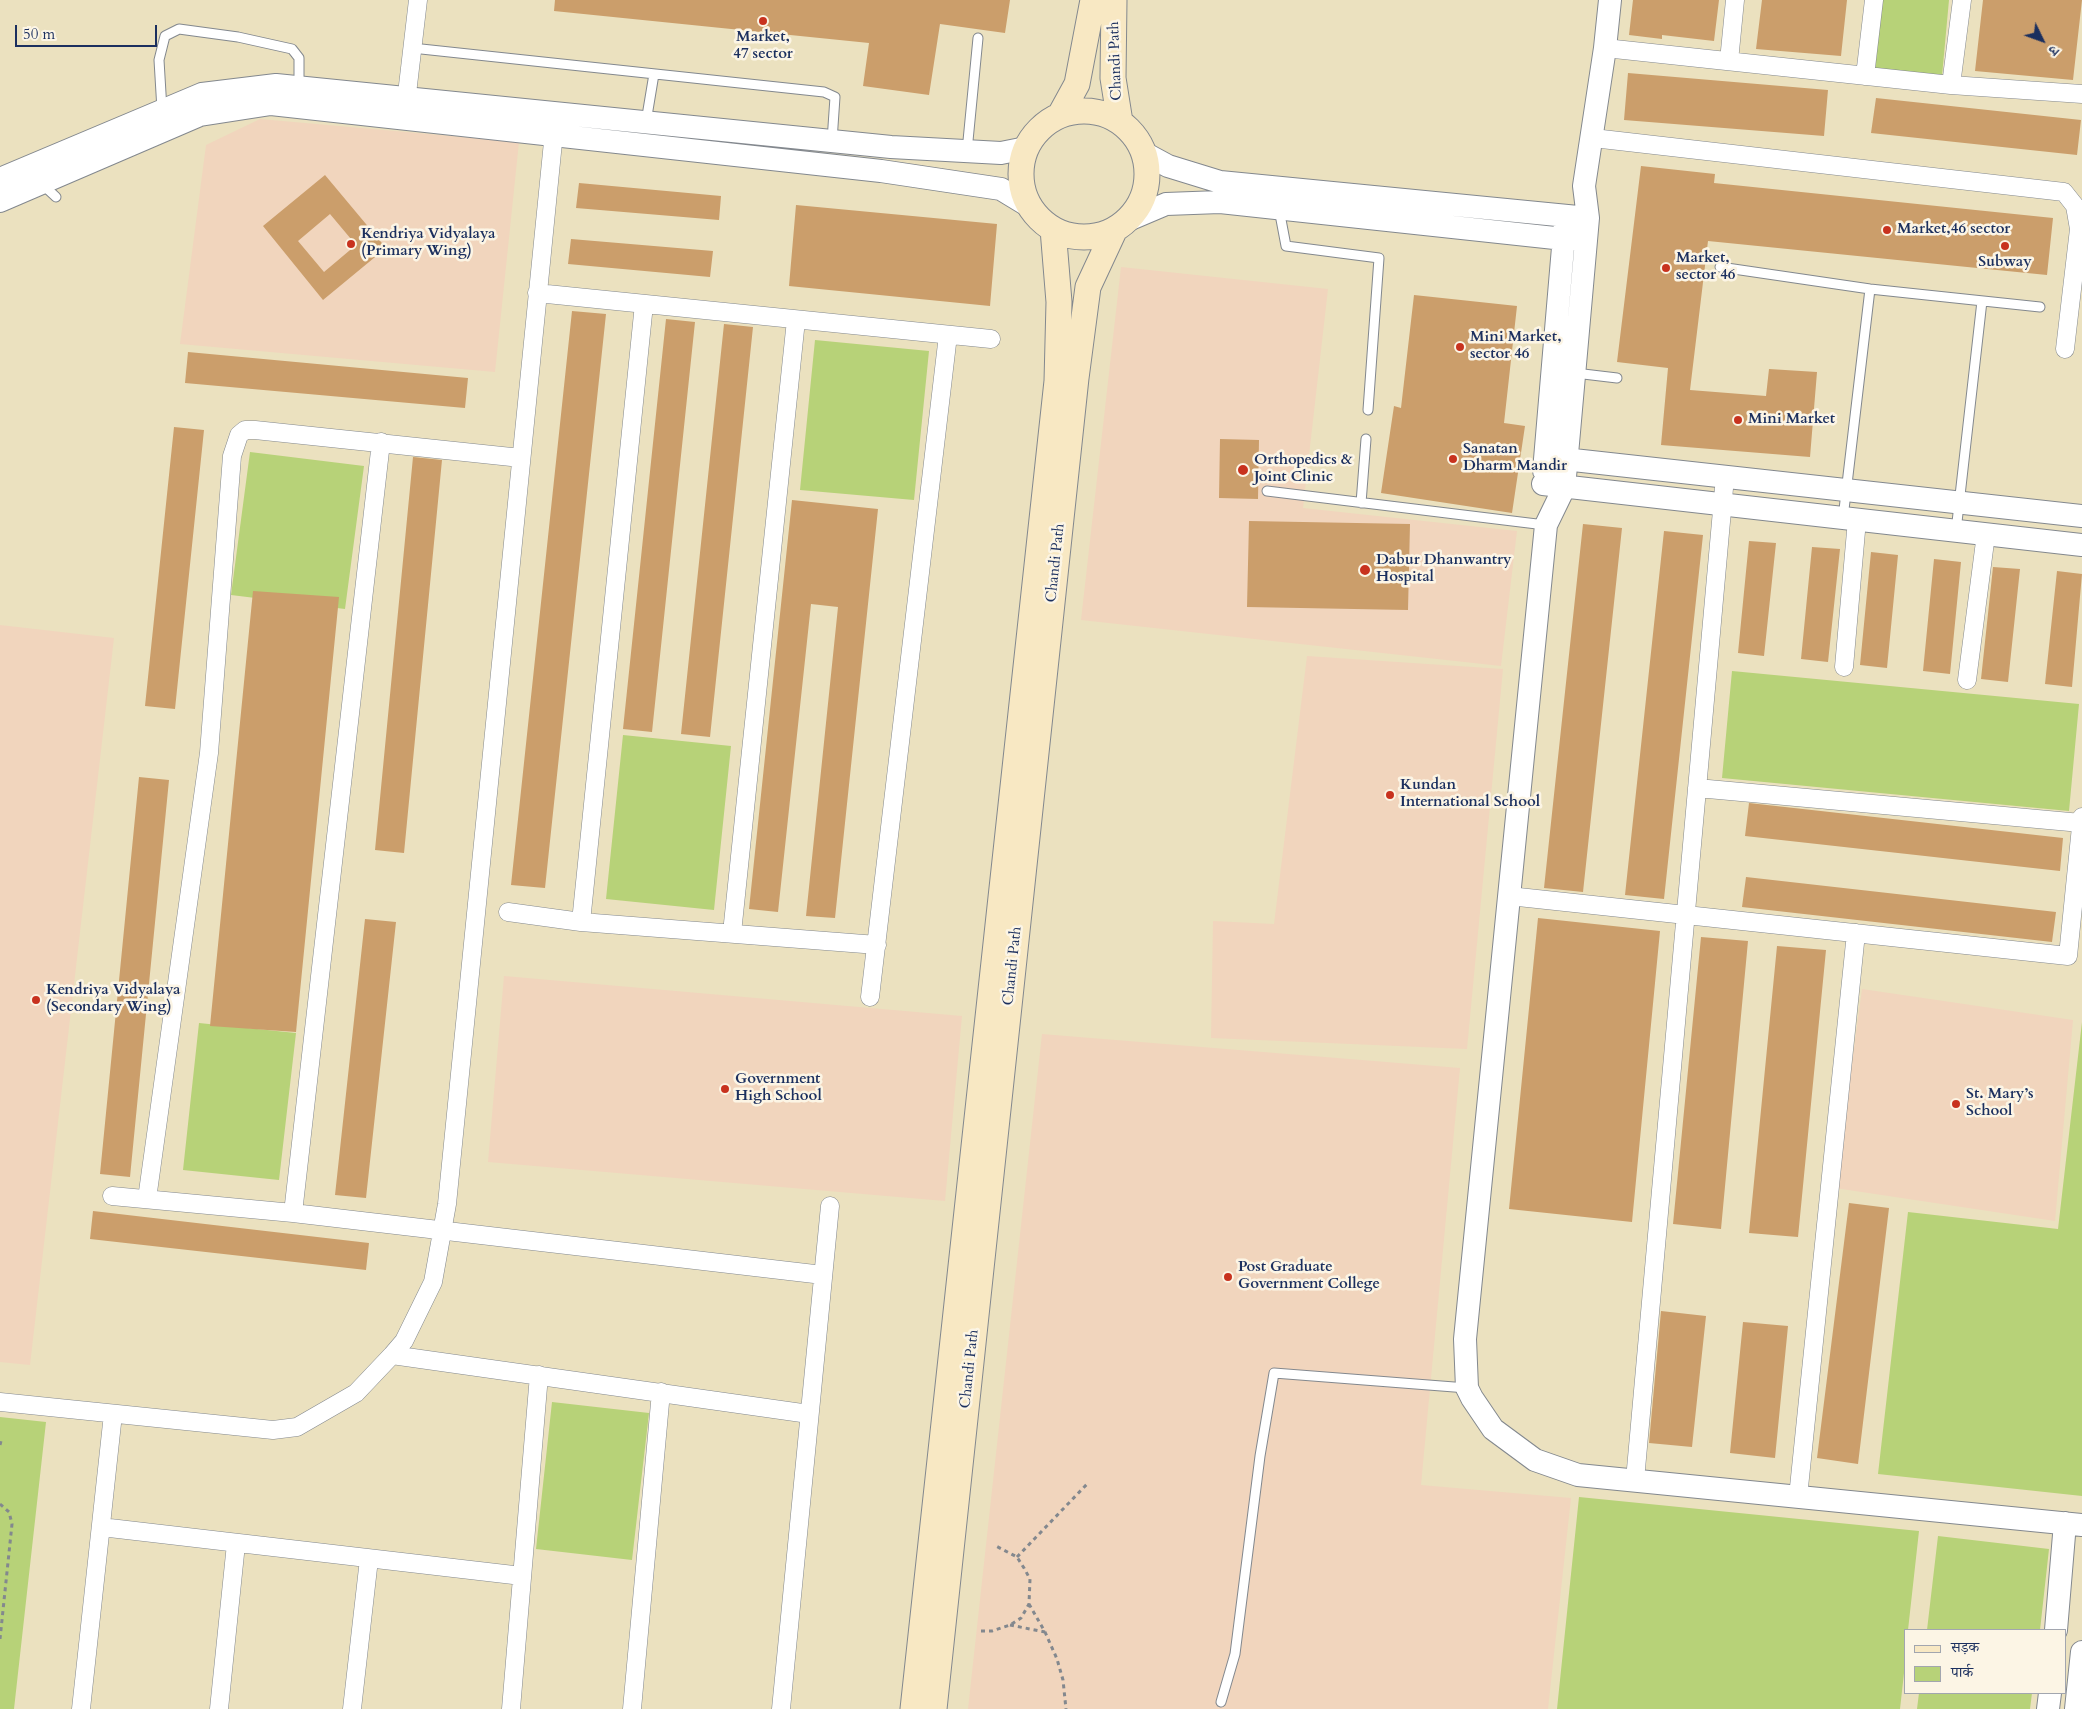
<!DOCTYPE html>
<meta charset="utf-8">
<style>
body{margin:0}
#map{position:relative;width:2082px;height:1709px;overflow:hidden;background:#ebe1bf;font-family:Cardo,"Noto Serif Devanagari",serif}
canvas{display:block}
.legend{position:absolute;left:1904px;top:1629px;width:162px;height:65px;box-sizing:border-box;background:#fcf5e5;border:1px solid #a2a6af;margin:0;padding:6px 9px;list-style:none;font-size:15px;color:#1b2f5e}
.legend li{display:flex;align-items:center;gap:10px;height:25px}
.legend b{width:25px;border:1px solid #a2a6af}
.north{position:absolute;left:2017px;top:15px;width:50px;height:50px;-webkit-text-stroke:4px #fcf5e5;paint-order:stroke;rotate:132deg;font-size:14px;font-weight:700;line-height:20px;text-align:center;color:#1b2f5e}
.north::after{content:'';display:block;margin:auto;width:18px;height:22px;background:#1b2f5e;clip-path:polygon(50% 0,100% 100%,50% 72%,0 100%)}
.scale{position:absolute;left:15px;top:25px;width:142px;height:22px;box-sizing:border-box;border:2px solid #1b2f5e;border-top:0;padding-left:6px;font-size:15px;line-height:18px;white-space:nowrap;color:#1b2f5e;-webkit-text-stroke:4px #fcf5e5;paint-order:stroke}
</style>
<div id="map">
<canvas width="2082" height="1709"></canvas>
<ul class="legend">
<li><b style="height:6px;background:#f8e8c3"></b>सड़क</li>
<li><b style="height:14px;background:#b7d278"></b>पार्क</li>
</ul>
<div class="north">उ</div>
<div class="scale">50 m</div>
</div>
<script>
const g = document.querySelector('canvas').getContext('2d');
g.lineJoin = 'round';
function fill(path, color) {
  g.fillStyle = color;
  g.fill(path, 'evenodd');
}
function shape(rows) {
  const path = new Path2D();
  for (const r of rows) {
    if (r.length === 3) {
      path.moveTo(r[0] + r[2], r[1]);
      path.arc(r[0], r[1], r[2], 0, 2 * Math.PI);
      continue;
    }
    path.moveTo(r[0], r[1]);
    for (let i = 2; i < r.length; i += 2) path.lineTo(r[i], r[i + 1]);
  }
  return path;
}
function strokePath(path, color, width, dash) {
  g.strokeStyle = color;
  g.lineWidth = width;
  g.lineCap = dash ? 'butt' : 'round';
  g.setLineDash(dash || []);
  g.stroke(path);
}
function write(font, color, halo, rows, align = 'center') {
  g.font = font + ' Cardo,serif';
  g.lineWidth = 5;
  g.setLineDash([]);
  g.textBaseline = 'middle';
  g.strokeStyle = halo;
  g.fillStyle = color;
  for (const [text, x, y, turn = 0] of rows) {
    g.save();
    g.translate(x, y);
    g.rotate((+turn || 0) * Math.PI / 180);
    g.textAlign = isNaN(turn) ? turn : align;
    if (halo) g.strokeText(text, 0, 0);
    g.fillText(text, 0, 0);
    g.restore();
  }
}
const built = shape([
 [260,119,519,142,495,372,180,344,206,145],
 [1121,267,1328,289,1303,508,1517,531,1501,666,1081,620],
 [0,625,114,638,30,1365,0,1362],
 [1307,656,1503,669,1467,1049,1211,1038,1213,921,1274,924],
 [504,976,962,1016,945,1201,488,1162],
 [1862,989,2073,1020,2055,1221,1835,1188],
 [1042,1034,1460,1068,1421,1485,1571,1498,1548,1709,968,1709]
]);
const green = shape([
 [1882,0,1949,0,1942,76,1875,69],
 [815,340,929,351,914,500,800,490],
 [250,452,364,466,345,609,231,595],
 [1732,671,2079,704,2069,811,1722,778],
 [623,735,731,746,714,910,606,899],
 [2082,1022,2082,1496,1878,1474,1908,1212,2058,1229],
 [199,1023,296,1033,279,1180,183,1170],
 [552,1402,649,1413,632,1560,536,1549],
 [0,1417,46,1422,14,1709,0,1709],
 [1579,1497,1919,1531,1908,1630,1906,1630,1906,1655,1900,1709,1557,1709],
 [1938,1536,2049,1549,2040,1630,1927,1630],
 [1919,1693,2032,1693,2030,1709,1917,1709]
]);
const building = shape([
 [555,0,1010,0,1005,33,940,24,929,95,863,86,869,43,554,11],
 [1633,0,1719,0,1714,41,1662,35,1662,39,1629,35],
 [1762,0,1847,0,1841,56,1756,49],
 [1983,0,2082,0,2073,80,1975,71],
 [1628,73,1828,90,1824,136,1624,120],
 [1876,98,2081,120,2077,155,1871,133],
 [1641,166,1715,174,1714,183,2053,218,2047,275,1708,241,1690,390,1766,396,1769,369,1817,372,1810,457,1661,445,1668,368,1617,362],
 [325,175,386,248,323,300,263,226],
 [330,214,356,245,324,272,298,241],
 [579,183,721,196,719,220,576,208],
 [796,205,997,224,990,306,789,286],
 [571,239,713,251,710,277,568,264],
 [1414,295,1517,306,1504,423,1525,426,1512,513,1381,493,1394,406,1401,408],
 [572,311,606,314,545,888,511,885],
 [666,319,695,322,652,732,623,729],
 [724,324,753,327,710,737,681,734],
 [188,352,468,378,465,408,185,383],
 [174,427,204,430,175,709,145,706],
 [1220,439,1259,440,1258,499,1219,498],
 [413,457,442,460,404,853,375,850],
 [792,500,878,509,835,918,806,916,838,607,811,604,778,912,749,909],
 [1249,521,1410,524,1408,610,1247,607],
 [1583,524,1622,528,1583,892,1544,888],
 [1664,531,1703,535,1664,899,1625,895],
 [1749,541,1776,543,1764,656,1738,653],
 [1812,547,1840,549,1828,662,1801,659],
 [1871,552,1898,555,1887,668,1860,665],
 [1934,559,1961,562,1950,674,1923,671],
 [1993,567,2020,569,2008,682,1981,679],
 [2057,571,2082,574,2072,687,2045,684],
 [253,591,339,597,296,1032,210,1026],
 [139,777,169,780,130,1177,100,1174],
 [1749,803,2063,838,2060,871,1745,836],
 [1746,877,2056,912,2052,942,1742,907],
 [1538,918,1660,931,1632,1222,1509,1209],
 [365,919,396,922,366,1198,335,1195],
 [1701,937,1748,941,1721,1229,1673,1224],
 [1777,946,1826,950,1798,1237,1749,1233],
 [1849,1203,1889,1208,1858,1464,1817,1458],
 [93,1211,369,1243,366,1270,90,1239],
 [1661,1311,1706,1316,1692,1447,1649,1443],
 [1743,1322,1788,1326,1775,1458,1730,1453]
]);
const path = shape([
 [0,1445,1,1441],
 [0,1504,9,1512,12,1524,0,1639],
 [1017,1557,1089,1482],
 [1029,1604,1045,1632,1057,1659,1063,1680,1066,1709],
 [1010,1625,1045,1632],
 [981,1631,992,1631,1010,1625,1021,1618,1029,1604,1030,1579,1024,1568,1017,1557,994,1545]
]);
const service = shape([
 [412,48,824,92,835,97,832,141],
 [162,110,159,60,165,36,179,29,238,37,292,49,299,58,299,86],
 [646,122,654,74],
 [967,151,978,38],
 [41,183,56,197],
 [1279,209,1286,246,1379,258,1368,410],
 [1720,267,1870,289,2040,307],
 [1575,373,1617,378],
 [1267,491,1545,525],
 [1361,503,1366,439],
 [1843,518,1870,289],
 [1956,531,1982,301],
 [1221,1702,1235,1654,1260,1456,1274,1373,1467,1388]
]);
const minor = shape([
 [1605,48,1951,85,2082,94],
 [1729,61,1735,0],
 [1865,76,1874,0],
 [1951,85,1962,0],
 [405,111,418,0],
 [1593,138,2064,192,2075,206,2079,229,2065,349],
 [537,293,991,339],
 [1844,667,1857,520],
 [1967,680,1986,534],
 [1697,788,2081,823],
 [1509,896,2068,956,2082,817],
 [508,912,581,922,877,945],
 [581,922,644,304],
 [732,933,796,320],
 [870,997,948,335],
 [112,1196,293,1213,823,1275],
 [147,1199,209,753,232,456,239,435,245,430,255,430,521,458],
 [293,1213,381,442],
 [392,1355,809,1414],
 [0,1402,273,1430,297,1427,356,1393,392,1355,404,1341,433,1282,447,1204,555,122],
 [1635,1480,1725,477],
 [1798,1497,1856,933],
 [101,1527,522,1576],
 [81,1709,113,1414],
 [219,1709,236,1544],
 [352,1709,369,1559],
 [511,1709,539,1375],
 [632,1709,661,1392],
 [781,1709,830,1206]
]);
const tertiary = shape([
 [1610,0,1605,48,1584,186,1588,218,1564,488,1546,525,1465,1339,1467,1388,1472,1398,1493,1429,1535,1460,1578,1475,2082,1525],
 [1144,153,1168,166,1220,182,1588,218],
 [0,179,202,94,276,85,891,147,1001,153,1026,148],
 [0,201,200,115,271,104,881,171,1001,189,1029,206],
 [1126,221,1166,204,1220,202,1564,239,1586,239],
 [1546,457,2082,516],
 [1544,471,1565,224],
 [1543,484,2082,545],
 [2056,1630,2065,1523],
 [2048,1709,2050,1693],
 [2076,1709,2082,1652]
]);
const secondary = shape([
 [1114,0,1113,78,1120,122],
 [1084,174,63],
 [1060,115,1077,84,1093,0],
 [913,1709,1057,381,1059,302,1053,229],
 [934,1709,1076,378,1088,287,1115,229]
]);
const markers = [
 [763,21,5,"#c8321e"],
 [1887,230,5,"#c8321e"],
 [351,244,5,"#c8321e"],
 [2005,246,5,"#c8321e"],
 [1666,268,5,"#c8321e"],
 [1460,347,5,"#c8321e"],
 [1738,420,5,"#c8321e"],
 [1453,459,5,"#c8321e"],
 [1243,470,6,"#c8321e"],
 [1365,570,6,"#c8321e"],
 [1390,795,5,"#c8321e"],
 [36,1000,5,"#c8321e"],
 [725,1089,5,"#c8321e"],
 [1956,1104,5,"#c8321e"],
 [1228,1277,5,"#c8321e"]
];
const poiNames = [
 ["Market,",763,38,"center"],
 ["47 sector",763,55,"center"],
 ["Market,46 sector",1897,230],
 ["Kendriya Vidyalaya",361,235],
 ["(Primary Wing)",361,252],
 ["Market,",1676,259],
 ["sector 46",1676,276],
 ["Subway",2005,263,"center"],
 ["Mini Market,",1470,338],
 ["sector 46",1470,355],
 ["Mini Market",1748,420],
 ["Sanatan",1463,450],
 ["Dharm Mandir",1463,467],
 ["Orthopedics &",1254,461],
 ["Joint Clinic",1254,478],
 ["Dabur Dhanwantry",1376,561],
 ["Hospital",1376,578],
 ["Kundan",1400,786],
 ["International School",1400,803],
 ["Kendriya Vidyalaya",46,991],
 ["(Secondary Wing)",46,1008],
 ["Government",735,1080],
 ["High School",735,1097],
 ["St. Mary’s",1966,1095],
 ["School",1966,1112],
 ["Post Graduate",1238,1268],
 ["Government College",1238,1285]
];
const streetNames = [
 ["Chandi Path",1116,61,-92],
 ["Chandi Path",1056,563,-84],
 ["Chandi Path",1013,966,-84],
 ["Chandi Path",970,1369,-84]
];
fill(built, '#f1d5bd');
fill(green, '#b7d278');
fill(building, '#cb9e6b');
strokePath(service, '#83888e', 11);
strokePath(minor, '#83888e', 19);
strokePath(tertiary, '#83888e', 24);
strokePath(secondary, '#83888e', 27);
strokePath(path, '#83888e', 3, [4, 4]);
strokePath(service, '#fff', 9);
strokePath(minor, '#fff', 18);
strokePath(tertiary, '#fff', 22);
strokePath(secondary, '#f8e8c3', 25);
for (const [x, y, r, color] of markers) {
  const dot = new Path2D();
  dot.arc(x, y, r, 0, 2 * Math.PI);
  g.fillStyle = color;
  g.fill(dot);
  strokePath(dot, '#fcf5e5', 2);
}
write('bold 15px', '#1b2f5e', '#fcf5e5', poiNames, 'left');
write('15px', '#1b2f5e', '#fcf5e5', streetNames);
</script>
